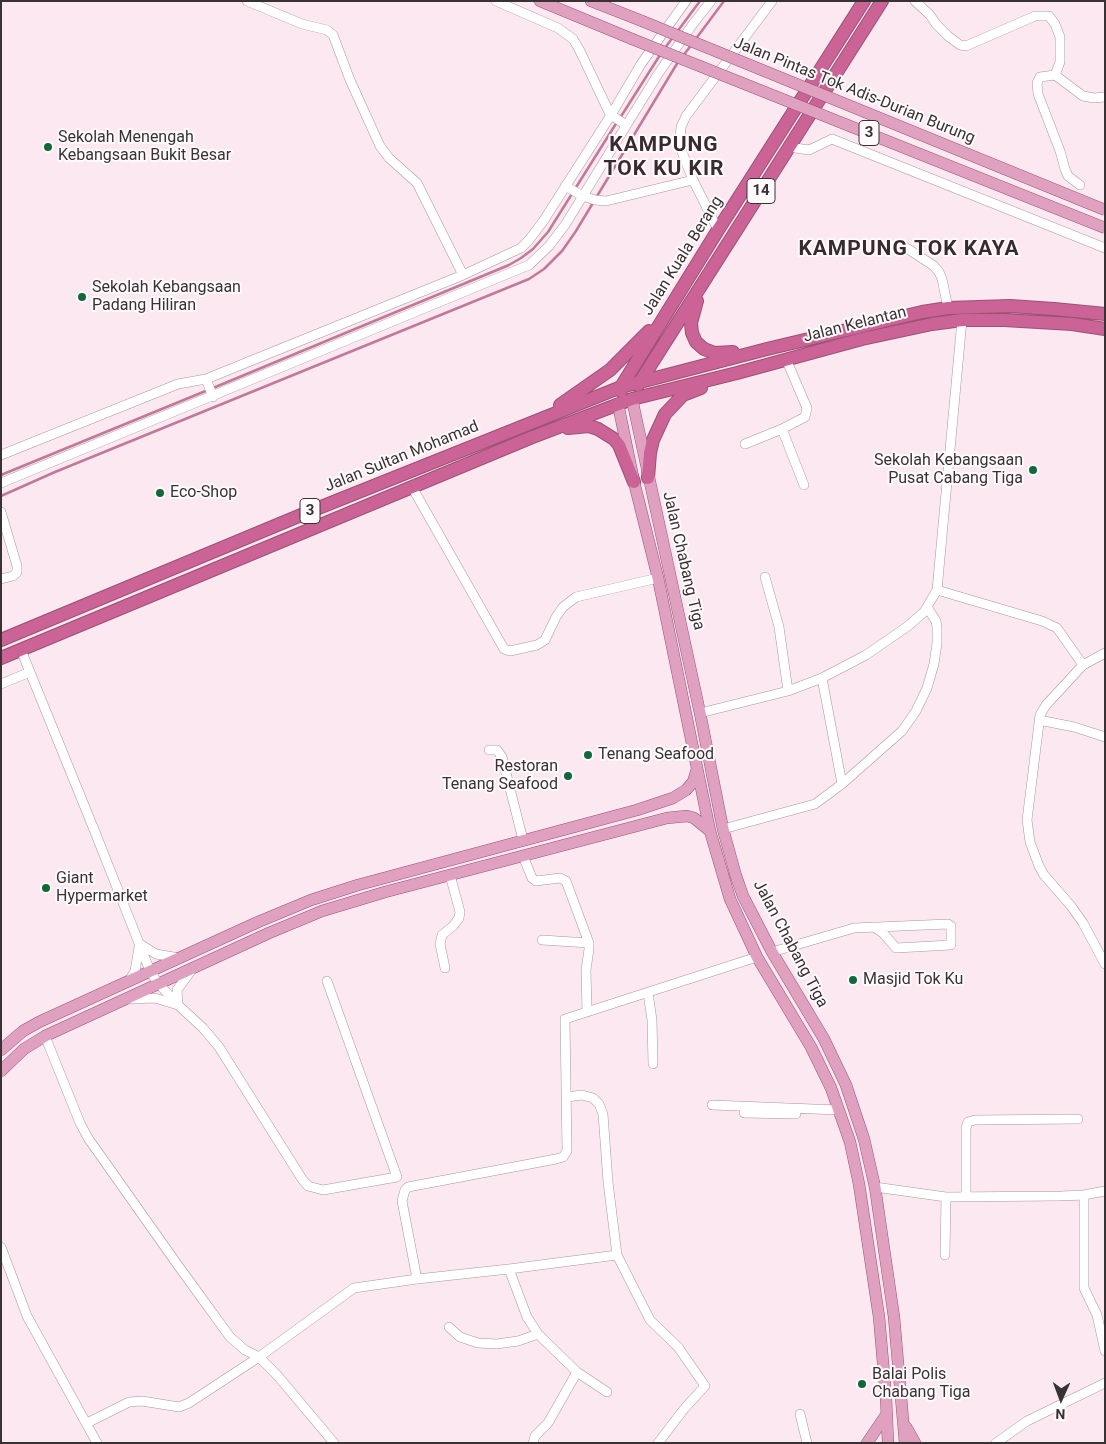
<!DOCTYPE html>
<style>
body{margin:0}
#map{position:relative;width:1106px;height:1444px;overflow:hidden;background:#fce8f0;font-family:Roboto,sans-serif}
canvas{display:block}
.frame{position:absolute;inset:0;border:2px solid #393235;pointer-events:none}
.north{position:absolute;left:1036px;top:1374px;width:50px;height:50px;-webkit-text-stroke:4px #fffafc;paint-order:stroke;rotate:182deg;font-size:14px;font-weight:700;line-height:20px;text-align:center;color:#393235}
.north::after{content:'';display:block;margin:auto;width:18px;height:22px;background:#393235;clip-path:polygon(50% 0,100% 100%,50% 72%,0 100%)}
</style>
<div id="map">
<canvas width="1106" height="1444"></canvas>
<div class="frame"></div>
<div class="north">N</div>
</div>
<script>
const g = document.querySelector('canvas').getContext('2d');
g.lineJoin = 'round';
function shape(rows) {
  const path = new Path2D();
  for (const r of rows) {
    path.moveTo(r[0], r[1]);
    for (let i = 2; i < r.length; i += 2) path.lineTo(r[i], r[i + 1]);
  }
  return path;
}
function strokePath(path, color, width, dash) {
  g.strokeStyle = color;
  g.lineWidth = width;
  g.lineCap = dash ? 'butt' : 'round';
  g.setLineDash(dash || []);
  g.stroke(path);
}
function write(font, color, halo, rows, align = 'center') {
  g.font = font + ' Roboto,sans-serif';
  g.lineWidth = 4;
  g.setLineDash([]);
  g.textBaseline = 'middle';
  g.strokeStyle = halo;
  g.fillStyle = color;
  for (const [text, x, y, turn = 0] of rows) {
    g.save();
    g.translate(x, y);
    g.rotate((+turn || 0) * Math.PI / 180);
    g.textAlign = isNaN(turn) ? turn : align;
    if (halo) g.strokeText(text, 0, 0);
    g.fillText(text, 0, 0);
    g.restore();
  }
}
const stream = shape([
 [677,32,700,1],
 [695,40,724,1],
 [665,48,673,37],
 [683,56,692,44],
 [620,118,660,55],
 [213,388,509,265,521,258,533,249,548,232,617,122],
 [1,475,208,390],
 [1,496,55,472,529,279,544,269,562,251,576,231,678,62]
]);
const minor = shape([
 [247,1,302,24,327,30,333,35,350,80,380,146,389,158,417,183,463,275],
 [496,1,558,28,573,39,579,49,609,112,611,115,626,125],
 [915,1,930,15,936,24,948,36,960,45,966,46,1035,16,1049,16,1055,24,1060,37,1060,62,1055,75],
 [789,147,809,150,832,139,1105,248],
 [1080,185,1068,176,1065,169,1060,151,1038,94,1037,83,1040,77,1055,75,1083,96,1094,98,1105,97],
 [565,186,583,196,595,200,606,201,693,180],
 [718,230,693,180,682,152,680,140,681,127,686,116,772,1],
 [905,247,934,266,939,272,942,279,948,308],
 [206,379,213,397],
 [782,429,804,485],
 [745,444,782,429,805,417,807,408,786,359],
 [1,455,178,384,206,379,463,275,521,248,529,240,544,220,611,115,641,64,686,1],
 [1,483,529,265,549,246,565,225,658,74,693,24,711,1],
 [412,487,504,649,510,651,537,645,545,640,556,617,563,607,576,597,658,578],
 [1,512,17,566,17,572,13,576,1,579],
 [765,577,779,627,788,691],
 [937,590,1042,621,1057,628,1083,665],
 [21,650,95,832,150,971,158,983,178,1005,203,1028,219,1047,302,1179,308,1186,323,1190,397,1177,327,981],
 [1105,653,1083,665,1046,705,1040,715,1027,820,1030,842,1039,866,1044,875,1071,906,1083,923,1105,964],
 [822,678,842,784],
 [1,684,30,672],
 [700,713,788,691,822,678,866,655,908,626,924,612,937,590,962,320],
 [1039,720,1074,727,1105,737],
 [489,750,497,750,502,757,523,840],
 [723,829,815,804,842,784,902,731,916,711,927,688,934,664,937,643,937,627,936,621,927,607],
 [523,856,532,878,536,881,560,878,566,881,589,943,589,949,586,970,587,1012],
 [542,940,589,943],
 [140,944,156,954,179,958],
 [772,952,854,928,948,924,951,926,951,945,896,948,883,933,874,927],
 [445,968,440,944,442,935,453,926,459,918,460,912,450,875],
 [129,981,135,971,139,947],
 [648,993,652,1020,653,1064],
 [130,999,155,998,178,1005],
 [178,1005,177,990,193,968],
 [45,1036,80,1123,88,1138,177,1264,230,1337,245,1350,259,1357,277,1375,334,1443],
 [567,1097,582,1095,593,1098,599,1104,603,1114,608,1182,617,1255,650,1320,678,1347,705,1386,684,1409,658,1443],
 [712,1105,839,1110],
 [744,1113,796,1114],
 [875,1187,946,1197,1061,1196,1084,1195,1105,1191],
 [1084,1195,1084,1288,1097,1315,1105,1351],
 [966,1197,966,1128,968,1122,975,1120,1078,1119],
 [1,1247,27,1316,97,1443],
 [945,1255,946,1197],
 [509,1269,527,1317,538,1334,577,1372,607,1392],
 [417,1279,402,1201,405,1190,408,1187,556,1159,563,1157,567,1151,565,1019,757,957],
 [449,1327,460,1337,478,1343,497,1344,518,1341,538,1334],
 [800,1414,807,1443],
 [87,1423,129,1402,142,1401,179,1407,189,1403,259,1357,354,1288,417,1279,509,1269,617,1255],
 [533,1443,535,1436,548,1423,577,1372],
 [996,1443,1027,1421,1105,1383]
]);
const major = shape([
 [540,1,632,39],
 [591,1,642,21],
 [632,399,700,713,723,829,736,876,743,896,772,952,824,1039,846,1085,864,1139,875,1187,894,1317,905,1443],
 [618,404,634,482,658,578,710,831,730,899,757,957,811,1047,831,1088,850,1142,859,1184,879,1317,886,1397,888,1443],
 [1,1050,23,1031,39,1022,258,922,311,900,358,885,637,810,673,798,686,790,693,782,697,769],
 [1,1071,24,1049,45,1036,269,933,322,911,385,892,667,818,687,816,694,818,710,831],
 [906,1427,915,1443],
 [867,1443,886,1415]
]);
const highway = shape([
 [697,301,691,323,692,333,696,342,704,349,715,353,733,352],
 [638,385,882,1],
 [621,391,621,387,718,230,864,1],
 [560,405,610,370,649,331],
 [568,428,589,426,598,429,614,439,619,445,634,482],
 [648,478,650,453,653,440,665,414,683,395,701,388],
 [1,640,306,513,621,387,767,349,922,312,948,308,1010,306,1054,309,1105,314],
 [1,658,530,438,632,399,737,373,862,339,932,324,962,320,1004,320,1072,324,1105,329]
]);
const majorBridge = shape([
 [642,21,1105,210],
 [632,39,1105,228]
]);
const markers = [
 [48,147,5,"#11683b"],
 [82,297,5,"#11683b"],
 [1033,470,5,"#11683b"],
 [160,493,5,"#11683b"],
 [588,755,5,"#11683b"],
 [568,776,5,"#11683b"],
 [46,888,5,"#11683b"],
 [853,980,5,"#11683b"],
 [862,1384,5,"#11683b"]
];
const shields = [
 [869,133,20],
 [761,191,28],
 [310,511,20]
];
const shieldNames = [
 ["3",869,133],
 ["14",761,191],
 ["3",310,511]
];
const streetNames = [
 ["Jalan Pintas Tok Adis-Durian Burung",854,91,22],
 ["Jalan Kuala Berang",683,256,-58],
 ["Jalan Kelantan",855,325,-14],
 ["Jalan Sultan Mohamad",402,457,-22],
 ["Jalan Chabang Tiga",683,561,77],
 ["Jalan Chabang Tiga",790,944,62]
];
const poiNames = [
 ["Sekolah Menengah",58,138],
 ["Kebangsaan Bukit Besar",58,156],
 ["Sekolah Kebangsaan",92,288],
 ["Padang Hiliran",92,306],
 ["Sekolah Kebangsaan",1023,461,"right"],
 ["Pusat Cabang Tiga",1023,479,"right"],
 ["Eco-Shop",170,493],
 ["Tenang Seafood",598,755],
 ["Restoran",558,767,"right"],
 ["Tenang Seafood",558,785,"right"],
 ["Giant",56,879],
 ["Hypermarket",56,897],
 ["Masjid Tok Ku",863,980],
 ["Balai Polis",872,1375],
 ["Chabang Tiga",872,1393]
];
const districtNames = [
 ["KAMPUNG",664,146],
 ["TOK KU KIR",664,170],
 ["KAMPUNG TOK KAYA",909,250]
];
strokePath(stream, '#c17899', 2.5);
strokePath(minor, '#a8969d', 10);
strokePath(major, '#995274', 12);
strokePath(highway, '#995274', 14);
strokePath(minor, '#fff', 9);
strokePath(major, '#e0a1c0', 11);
strokePath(highway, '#cc6396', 12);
strokePath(majorBridge, '#995274', 12, []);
strokePath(majorBridge, '#e0a1c0', 11);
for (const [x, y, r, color] of markers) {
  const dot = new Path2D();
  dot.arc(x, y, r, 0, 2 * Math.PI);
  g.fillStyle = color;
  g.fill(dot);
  strokePath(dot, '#fffafc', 2);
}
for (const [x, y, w] of shields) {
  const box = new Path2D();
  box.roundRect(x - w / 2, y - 12.5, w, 25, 4);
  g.fillStyle = '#fffafc';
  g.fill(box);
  strokePath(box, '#393235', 1);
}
write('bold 15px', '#393235', null, shieldNames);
write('16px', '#393235', '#fffafc', streetNames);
write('16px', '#393235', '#fffafc', poiNames, 'left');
g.letterSpacing = '1px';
write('bold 21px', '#392a30', '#fffafc', districtNames);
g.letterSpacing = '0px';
</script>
